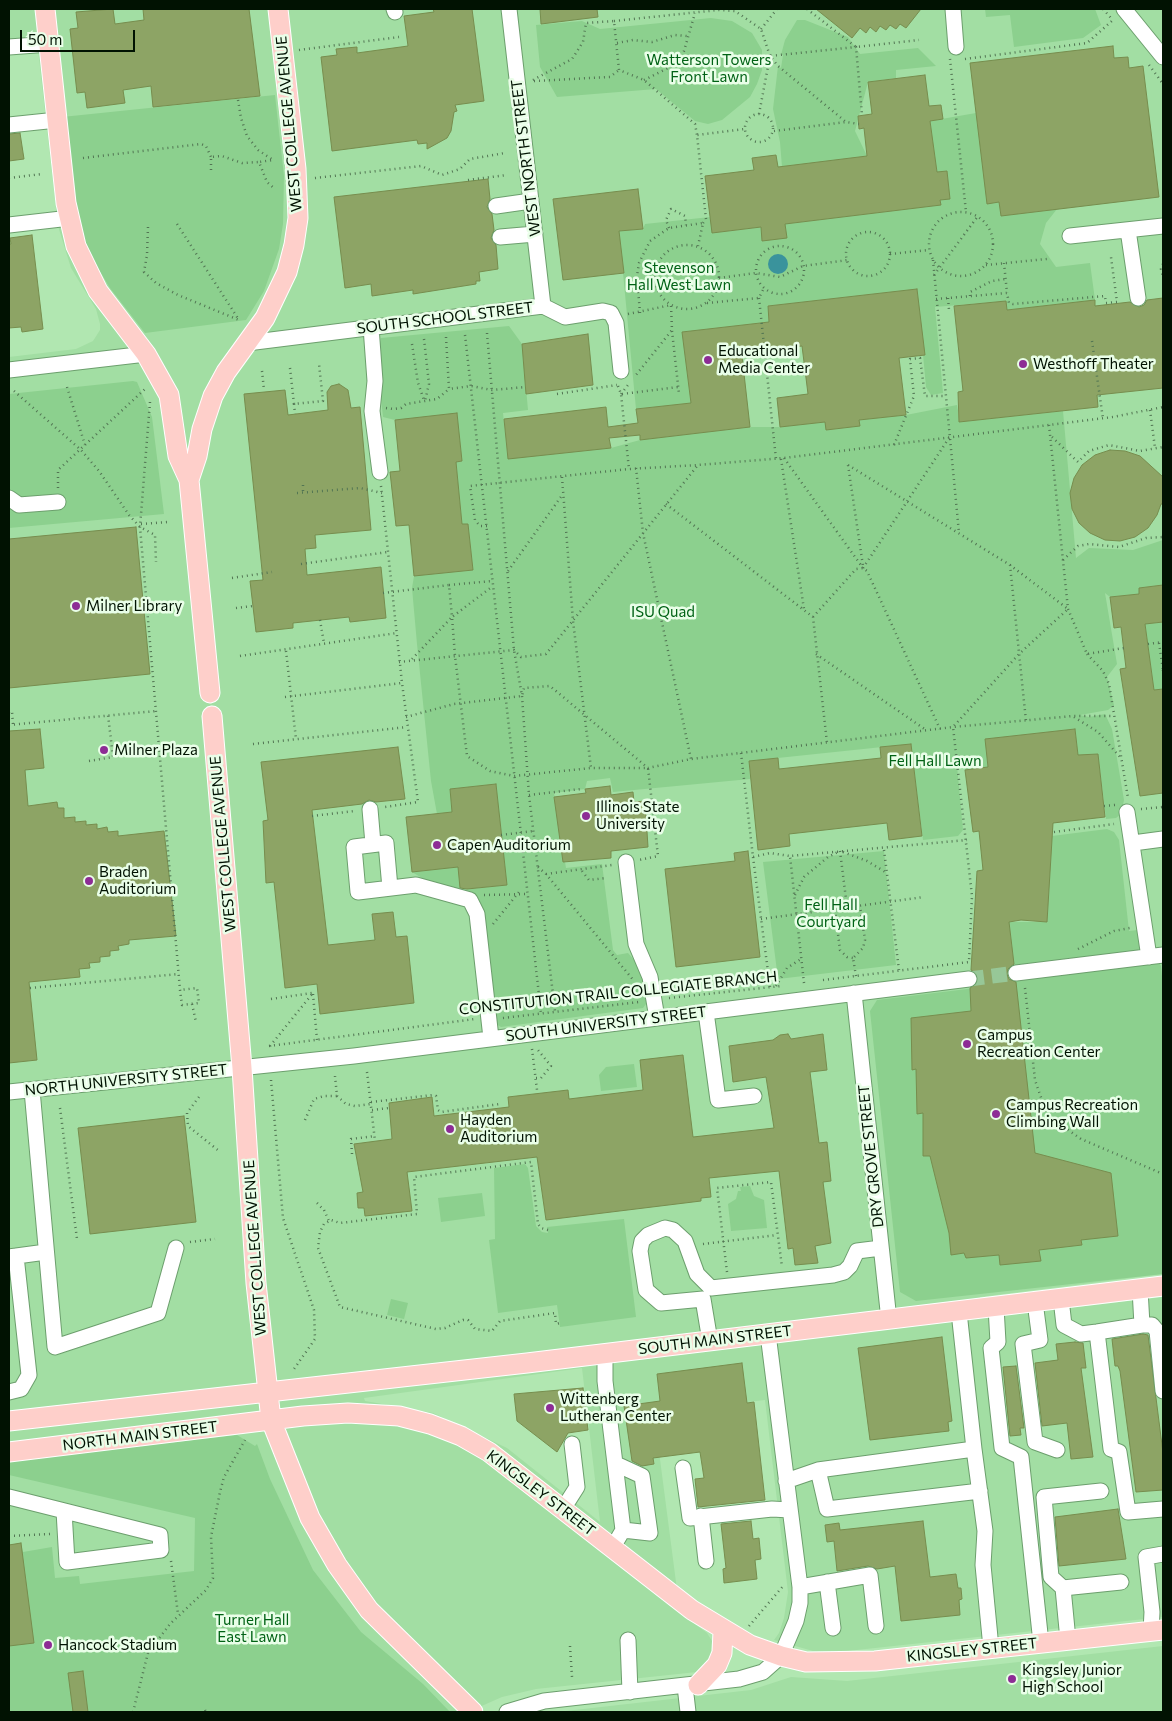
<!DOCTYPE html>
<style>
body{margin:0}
#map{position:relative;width:1172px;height:1721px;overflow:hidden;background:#b1e7b1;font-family:Commissioner,sans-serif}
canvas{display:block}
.frame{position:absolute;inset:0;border:10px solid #011202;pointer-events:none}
.scale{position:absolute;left:20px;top:30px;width:115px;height:22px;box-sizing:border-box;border:2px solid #011202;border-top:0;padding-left:6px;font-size:15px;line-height:18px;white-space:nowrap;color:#011202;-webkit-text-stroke:4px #e9fee8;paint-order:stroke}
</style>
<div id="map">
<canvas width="1172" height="1721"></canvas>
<div class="frame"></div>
<div class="scale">50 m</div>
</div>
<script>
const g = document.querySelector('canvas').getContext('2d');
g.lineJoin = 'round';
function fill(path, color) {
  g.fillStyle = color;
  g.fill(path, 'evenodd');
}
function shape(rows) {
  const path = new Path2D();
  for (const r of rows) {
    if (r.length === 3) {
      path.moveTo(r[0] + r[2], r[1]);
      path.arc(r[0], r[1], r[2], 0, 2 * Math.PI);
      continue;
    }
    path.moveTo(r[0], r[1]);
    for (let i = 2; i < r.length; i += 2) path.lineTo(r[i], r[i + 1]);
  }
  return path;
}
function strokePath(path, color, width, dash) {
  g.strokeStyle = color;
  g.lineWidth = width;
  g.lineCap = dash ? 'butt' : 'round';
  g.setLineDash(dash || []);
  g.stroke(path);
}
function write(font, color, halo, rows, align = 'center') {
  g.font = font + ' Commissioner,sans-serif';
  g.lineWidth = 5;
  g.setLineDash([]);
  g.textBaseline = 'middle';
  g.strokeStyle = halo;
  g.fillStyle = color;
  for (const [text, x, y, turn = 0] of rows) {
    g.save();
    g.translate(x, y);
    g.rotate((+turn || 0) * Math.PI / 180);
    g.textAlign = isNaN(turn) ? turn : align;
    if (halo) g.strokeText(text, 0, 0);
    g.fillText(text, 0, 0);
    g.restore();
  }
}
const built = shape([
 [9,9,1163,9,1163,1274,980,1297,982,1318,1163,1297,1163,1617,838,1652,813,1651,774,1640,779,1633,784,1618,788,1592,765,1400,654,1413,680,1613,707,1633,712,1641,710,1660,697,1672,536,1689,502,1697,468,1712,9,1712,9,357,76,349,93,341,100,330,100,324,96,309,71,268,58,226,37,40,9,42],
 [582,1368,600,1522,507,1448,433,1413,365,1401,364,1398],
 [1163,1646,1163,1712,557,1712,751,1690,791,1677,847,1681]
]);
const green = shape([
 [985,9,1095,9,1101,25,1083,38,1014,47,1010,15,986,17],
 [711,18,732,21,752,33,762,50,762,70,757,84,750,97,722,120,708,124,695,121,656,89,557,97,540,67,536,25,582,21,600,29],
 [797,20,805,20,848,37,860,54,918,48,936,66,896,70,896,78,868,82,855,131,867,156,782,167,780,142,773,109,778,66,781,68,783,55,781,55,785,40],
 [275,95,284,176,283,224,279,249,264,291,246,320,145,333,110,288,90,255,78,223,62,117],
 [976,113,988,203,999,202,1001,216,1057,209,1046,223,1040,244,1056,267,1090,263,1095,300,1007,310,1006,301,935,307,943,393,931,395,926,387,917,289,768,306,769,322,683,332,691,403,636,409,619,231,643,229,645,224,710,217,713,233,940,205,940,200,950,199,947,171,937,172,930,121],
 [509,326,522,344,528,410,503,413,508,458,611,448,640,440,750,427,780,427,825,422,827,430,859,426,859,420,906,415,957,405,960,422,1063,411,1076,558,1089,548,1133,550,1163,540,1163,585,1139,588,1139,594,1110,597,1105,593,1117,664,1107,677,1114,705,1108,710,1080,715,1089,717,1105,714,1112,729,1124,800,1121,814,1116,818,1106,819,1098,754,1078,755,1075,729,986,739,988,767,965,770,956,755,963,830,958,836,923,840,911,744,749,761,750,779,613,792,610,778,587,781,585,789,554,793,566,868,602,864,613,950,617,955,628,953,647,975,649,1000,643,1008,501,1027,493,1022,481,913,412,872,458,867,461,890,507,885,496,784,450,789,452,812,437,814,431,781,417,644,412,588,414,576,473,569,468,524,462,524,456,462,462,461,457,414,395,420,383,417,377,361,381,338],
 [133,381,137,382,152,417,164,514,9,528,9,394],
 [1163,622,1163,689,1154,690,1145,624],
 [1107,829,1114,832,1119,840,1129,931,1138,930,1161,966,1163,987,1163,1274,916,1301,900,1292,870,1011,877,1000,1016,983,1009,922,1047,922,1052,836],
 [884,851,896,965,778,979,763,862],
 [634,1064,637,1087,601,1091,599,1075,606,1067],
 [525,1164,528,1168,536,1226,542,1232,548,1233,547,1227,624,1219,636,1317,560,1327,557,1305,498,1313,489,1240,495,1239,494,1168],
 [750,1186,754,1196,764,1200,767,1228,731,1231,728,1204,736,1199,738,1191,741,1191,740,1187],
 [482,1193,485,1216,441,1222,438,1198],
 [391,1299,408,1303,404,1319,387,1315],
 [237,1435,255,1446,257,1444,270,1479,313,1570,361,1632,423,1684,450,1712,9,1712,9,1545,21,1543,23,1552,52,1547,55,1578,79,1576,80,1584,194,1571,195,1518,9,1475,9,1461]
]);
const water = shape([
 [778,264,10]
]);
const building = shape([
 [113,9,115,24,144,20,143,9,249,9,260,96,153,107,151,86,123,90,125,103,87,108,85,92,77,93,70,29,78,28,76,12,113,9],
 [433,9,472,9,484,101,455,105,457,111,454,112,451,131,447,138,427,149,427,143,418,144,417,140,332,151,321,57,337,55,336,49,357,47,357,53,408,46,404,16,434,12,433,9],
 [540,9,597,9,598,17,541,24,540,9],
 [816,9,921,9,906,28,900,24,896,29,890,25,886,30,880,26,876,32,870,27,866,33,860,28,852,38,816,9],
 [1113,46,1114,58,1128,57,1129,68,1143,66,1159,197,1001,216,999,202,987,204,970,63,1113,46],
 [925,75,929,106,941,105,943,119,930,121,937,172,947,171,950,199,940,200,941,205,785,224,787,238,762,241,761,227,712,233,705,176,754,170,752,158,776,155,778,167,867,156,864,128,859,129,858,116,872,114,868,82,925,75],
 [20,133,24,159,9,161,9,134,20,133],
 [488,179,490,199,487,207,492,214,494,230,491,238,496,245,498,269,479,272,480,281,476,281,476,284,413,294,413,290,372,296,371,284,345,288,334,197,488,179],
 [638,189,643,229,619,231,624,273,563,280,553,199,638,189],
 [32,235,43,329,22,332,21,327,9,328,9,244,11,244,10,238,32,235],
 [917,289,925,355,899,358,906,415,859,420,860,426,826,430,825,422,780,427,777,398,808,394,802,346,761,351,762,354,742,356,750,427,640,440,640,435,609,438,611,448,508,459,504,419,606,407,608,427,638,423,636,409,691,403,682,332,769,322,768,306,917,289],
 [1163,298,1163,388,1097,395,1098,407,959,422,958,392,963,391,954,306,1006,301,1007,310,1095,300,1095,306,1130,302,1139,307,1144,305,1147,300,1163,298],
 [588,334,593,385,526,394,522,344,588,334],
 [339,384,348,390,351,408,360,407,371,530,315,535,316,548,305,549,307,575,381,567,386,618,350,622,349,617,293,623,293,628,256,632,250,581,263,580,244,394,285,390,288,415,328,410,327,392,331,386,339,384],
 [457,413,462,461,456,462,462,524,468,524,473,570,414,576,409,525,396,526,390,472,400,471,395,420,457,413],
 [1110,450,1125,451,1140,456,1163,477,1163,504,1161,504,1157,515,1148,528,1135,537,1120,541,1105,540,1090,533,1079,523,1072,509,1070,493,1074,478,1082,465,1095,455,1110,450],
 [136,527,150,674,9,688,9,539,136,527],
 [1163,585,1163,622,1145,624,1154,690,1163,689,1163,793,1140,796,1120,669,1126,668,1121,627,1114,628,1110,597,1139,594,1139,588,1163,585],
 [40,729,44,768,25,770,28,806,57,802,58,808,64,808,64,818,75,817,75,822,86,821,86,825,97,824,97,829,107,827,108,832,118,831,118,836,164,831,176,936,129,940,129,944,118,946,119,950,110,951,110,956,100,957,100,962,89,963,90,968,79,969,80,977,29,982,37,1060,9,1063,9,731,40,729],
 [1075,729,1078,755,1098,754,1105,817,1053,823,1047,922,1021,920,1009,922,1014,964,1008,969,1007,974,1009,979,1016,982,1035,1153,1111,1173,1118,1236,1081,1240,1082,1245,1039,1250,1041,1261,1000,1265,999,1255,966,1258,964,1253,951,1255,949,1233,930,1156,923,1156,923,1113,917,1114,916,1069,912,1070,911,1018,971,1011,970,988,978,982,977,974,971,970,977,871,983,870,979,831,973,832,965,770,988,767,985,739,1075,729],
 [911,744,922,836,889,840,887,823,789,834,790,846,758,850,749,761,778,758,779,769,881,758,880,747,911,744],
 [398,747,405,799,376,802,369,800,362,804,312,810,328,945,375,940,372,914,393,912,396,937,407,936,414,1003,320,1014,317,984,285,988,274,882,266,883,263,821,268,820,261,762,398,747],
 [496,784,507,885,467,889,460,888,458,867,412,872,406,817,452,812,450,789,496,784],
 [610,786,611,795,633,792,634,802,645,801,648,847,611,851,611,858,563,862,554,797,586,793,585,789,610,786],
 [748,851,760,957,676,967,665,869,735,861,734,853,748,851],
 [788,1034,791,1039,823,1034,827,1070,810,1072,819,1143,827,1142,831,1181,823,1182,831,1243,815,1246,818,1263,795,1265,793,1248,788,1249,779,1171,709,1178,711,1197,701,1198,701,1201,546,1220,537,1157,407,1172,412,1211,365,1216,364,1208,358,1208,357,1193,363,1192,354,1144,392,1139,389,1103,432,1097,434,1116,509,1107,508,1097,568,1090,569,1099,643,1090,640,1060,683,1055,693,1137,774,1128,766,1077,733,1082,729,1046,773,1040,780,1035,788,1034],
 [184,1116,196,1222,90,1234,78,1128,184,1116],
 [1143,1334,1148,1335,1163,1453,1163,1490,1136,1492,1120,1371,1118,1366,1115,1366,1112,1339,1143,1334],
 [942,1337,952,1421,948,1422,949,1431,870,1440,858,1348,942,1337],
 [1075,1342,1083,1343,1086,1368,1081,1368,1093,1457,1071,1459,1067,1423,1042,1426,1035,1363,1058,1360,1056,1344,1075,1342],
 [742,1363,747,1403,754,1402,765,1500,698,1507,695,1479,704,1478,700,1452,653,1458,654,1464,642,1466,632,1461,624,1406,660,1401,657,1374,742,1363],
 [1016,1366,1024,1428,1020,1428,1021,1435,1010,1436,1003,1367,1016,1366],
 [583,1388,588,1430,568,1433,557,1452,517,1421,514,1394,583,1388],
 [1118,1509,1126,1559,1059,1566,1055,1517,1118,1509],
 [751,1521,753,1539,759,1538,761,1559,755,1560,757,1579,724,1583,723,1569,726,1568,721,1524,751,1521],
 [923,1521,930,1577,956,1574,958,1588,961,1588,962,1599,959,1600,960,1615,901,1621,895,1566,877,1569,868,1566,837,1571,834,1541,827,1542,825,1525,839,1523,840,1530,923,1521],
 [21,1543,34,1643,9,1646,9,1545,21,1543],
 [83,1671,88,1712,73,1712,68,1673,83,1671]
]);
const minorTunnel = shape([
 [969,979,1016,973]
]);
const path = shape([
 [807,9,856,47,919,40],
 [1103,9,1111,18],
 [614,21,718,10,735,11,761,29,770,56,778,66,846,122],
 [761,29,777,9],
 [617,43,633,40,652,42,675,35,687,36],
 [299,50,399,37],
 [950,59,966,212],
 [965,59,1087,43,1113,20],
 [1149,65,1163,84],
 [533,80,572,59,583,42,586,23,614,21,619,70,644,80,695,124,697,135],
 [644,80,672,66,680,58,684,51,695,13],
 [534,81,610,77,619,70],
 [238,100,241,118,247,136,258,150,273,160,259,162,267,182,275,189],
 [759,128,14],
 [759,114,770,56,856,47,862,115],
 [774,131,846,122,859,124],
 [83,158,201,144,206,146,211,157],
 [211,170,211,157,222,156,242,163,259,162],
 [9,178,42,174],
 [315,178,421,166,442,175,460,169,470,159,505,153],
 [468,180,507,175],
 [961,244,32],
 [703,223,706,219,697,135,745,129],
 [177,224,239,320],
 [148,227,147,255,144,272,156,283,178,295,239,320],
 [669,228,666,220,671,209,685,216,686,225],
 [868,254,22],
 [687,277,32],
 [780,270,24],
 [890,254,929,250],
 [933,260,959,533],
 [1004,263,1007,293],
 [1163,264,1161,269,1163,277],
 [986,265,1047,259],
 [934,275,978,216],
 [719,278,756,273,780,277,803,266,848,260],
 [970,296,970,292,992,281,1006,279],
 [759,298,776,459],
 [948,298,949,310,952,310],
 [936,299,1007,293,1009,303,1013,304,1105,296,1106,303,1117,302,1111,257],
 [707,303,759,298,764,288],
 [640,313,637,276,639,263,650,241,669,228,703,223,698,246],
 [628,314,671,305,672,330,636,375],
 [672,331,679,394],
 [487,333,514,650,522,696,529,795,555,1011],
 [465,335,541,1013],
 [446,337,449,389,471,386,492,390,526,387],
 [424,339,429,384,425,401],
 [1092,341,1103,419],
 [412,344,418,383,424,400],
 [290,368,294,404,323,401,319,364],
 [262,371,264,390],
 [618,386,621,394,629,469],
 [67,387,85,445],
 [14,391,81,450,99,471,129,515,140,527,155,535,156,562],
 [557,394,617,385],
 [621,394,628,385],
 [622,394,678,387],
 [150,402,140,527,180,990,182,1005,199,1003,197,988,180,990],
 [294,404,295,414],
 [386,408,393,409,401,408,406,404,437,399,449,389],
 [1150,410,1155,448],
 [1049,425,1068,609,1087,654,1124,648],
 [1052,437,1078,462,1089,451,1109,445,1140,451,1163,447],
 [894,445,914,396,910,359,920,358,925,396,945,396],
 [784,458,863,568],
 [781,459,804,609],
 [848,465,1010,565,1068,609],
 [848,465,863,566],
 [636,468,643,533,691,759],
 [562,477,573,621,591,768],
 [303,485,303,493],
 [381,486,402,683],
 [58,488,58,470,145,389],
 [297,493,360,488,382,493],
 [666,504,813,617,827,743],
 [141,524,168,522],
 [487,526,480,526,475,520,470,486,629,469,698,465],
 [1063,560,1078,546,1089,544,1119,547,1146,538,1163,537],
 [301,564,388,552],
 [1010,565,1026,721],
 [863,568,949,438],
 [508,571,563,494],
 [232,578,272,572],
 [449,585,492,581],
 [383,593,449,585,452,617,493,586],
 [236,608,253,606],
 [813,617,856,569,863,568,867,571,940,729],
 [320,620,324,643],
 [1159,643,1163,670],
 [1148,644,1163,642],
 [286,651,296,739],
 [816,654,926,730],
 [1087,654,1103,671,1109,684,1128,798],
 [240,656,397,633],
 [412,659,452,617,455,656,467,756,490,771,514,776,591,768,648,768,658,856,639,860],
 [399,662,514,650,521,657,546,654,698,465,784,458,1113,417,1163,407],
 [1163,670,1163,674],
 [285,697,402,683,418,802,385,807],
 [9,712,12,711,13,725],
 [406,717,454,704,522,696,524,688,550,686,648,768,691,759,953,727,1073,716,1114,716],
 [1074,717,1098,732,1120,757],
 [9,725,156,711],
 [253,744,407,727],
 [741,753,753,857,770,853,790,856],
 [89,761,113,757,108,715],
 [529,795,581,789],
 [1104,806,1115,805],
 [1141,809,1163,807],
 [312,816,355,811],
 [1054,832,1114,824],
 [501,835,533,831],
 [884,850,899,970],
 [840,851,847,907],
 [843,852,867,861,887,873],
 [753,857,770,987],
 [538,867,546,874,634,981],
 [582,871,589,880,606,878],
 [546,874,612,865],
 [484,895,527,894],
 [795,895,804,877,828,857,838,852],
 [835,910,840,950,847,957,853,958],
 [761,919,924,897],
 [493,924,519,892],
 [1078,949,1114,931,1130,928],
 [856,976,853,958,863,948,865,940,860,906],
 [823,980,969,962,972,896,953,727,1019,654,1068,609],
 [804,983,790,856,967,840],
 [776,986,787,968,801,959],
 [30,988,179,974],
 [1025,988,1035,1080,1047,1115,1081,1139,1163,1174],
 [313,994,317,1040],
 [669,998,781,986],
 [271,999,312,993],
 [192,1004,196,1022],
 [503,1018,639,1002],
 [269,1046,475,1019],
 [270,1046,313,993],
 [532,1049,537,1090],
 [367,1072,375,1141],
 [335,1076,337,1096,346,1104,355,1106,371,1104],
 [536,1078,541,1078,551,1066,538,1050],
 [271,1080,283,1218,314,1310,315,1339,294,1369],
 [199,1097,187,1113,188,1126,219,1151],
 [371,1102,433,1095,436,1096,438,1110,441,1112,500,1104],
 [60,1108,77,1239],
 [372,1110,389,1108],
 [305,1120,314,1099,324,1096,337,1096],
 [352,1154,351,1139,375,1136],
 [317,1203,324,1210,329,1221],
 [548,1230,541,1228,538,1224,531,1162,414,1177,417,1214,340,1223,331,1220,324,1224,320,1232,318,1248,340,1307,436,1329,445,1328,463,1320,468,1320,475,1329,492,1331,500,1321,555,1313,556,1324,560,1323],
 [190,1242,215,1239],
 [703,1244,777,1235],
 [727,1272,717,1188,771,1182,782,1267],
 [9,1536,50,1534],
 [171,1561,178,1614],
 [749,1626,784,1585],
 [570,1646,572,1677],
 [205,1710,206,1712],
 [133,1712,148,1653,170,1624,206,1590,213,1578,211,1537,220,1492,224,1477,245,1440]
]);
const minor = shape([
 [394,9,395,12],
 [509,9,543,306],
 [953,9,956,47],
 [1124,9,1163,57],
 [9,47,49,44],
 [9,125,57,120],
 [496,206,531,201],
 [9,225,70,218],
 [1128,230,1138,298],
 [1070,236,1163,226],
 [500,237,535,234],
 [371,327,375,381,372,411,380,472],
 [247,343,543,306,565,317,603,311,611,313,616,323,621,371],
 [9,370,146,354],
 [9,498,19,505,58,502],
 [370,809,373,844],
 [1127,812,1149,957],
 [1133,843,1163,839],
 [626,862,636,944,650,977,657,1018],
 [390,888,386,843,354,847,358,892,416,885,470,900,477,914,491,1038],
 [1016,973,1163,955],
 [854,993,889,1320],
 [706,1012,718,1100,754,1096],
 [32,1090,55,1347,158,1313,176,1248],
 [9,1092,354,1056,969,979],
 [9,1257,46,1252],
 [1061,1299,1064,1325,1081,1334,1097,1332,1142,1325,1140,1289],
 [1035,1302,1040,1340,1023,1344,1035,1442,1057,1450],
 [996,1307,998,1342,991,1348,1002,1448,1021,1457,1041,1643],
 [1142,1325,1152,1325,1157,1331,1163,1391],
 [1097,1332,1111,1449,1119,1452,1128,1512,1163,1509],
 [710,1341,703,1299,661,1303,646,1290,640,1251,642,1241,648,1235,665,1228,673,1230,685,1241,697,1274,711,1288,833,1275,844,1272,850,1266,857,1251,881,1248],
 [605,1354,605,1381,623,1530,613,1547],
 [9,1392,21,1389,29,1375,16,1256],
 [974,1449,985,1531,983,1565,991,1648],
 [616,1464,642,1476,650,1533,623,1530],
 [683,1468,690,1518,772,1509,790,1510],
 [818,1470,827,1509,980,1491],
 [786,1481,818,1470,974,1449,959,1312],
 [9,1497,160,1535,161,1550,67,1562,64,1511],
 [563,1509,577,1487,572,1444],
 [701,1516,706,1561],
 [827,1582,833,1628],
 [800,1587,870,1575,876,1626],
 [1063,1588,1121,1582],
 [1151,1631,1152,1612,1146,1557,1163,1554],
 [628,1640,630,1692],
 [1068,1640,1063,1588,1051,1577,1044,1497,1101,1491],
 [685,1686,688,1712],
 [507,1712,544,1701,739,1679,763,1672,781,1656,796,1621,800,1603,800,1587,768,1334]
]);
const major = shape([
 [45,9,66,203,76,246,98,291,146,354,169,395,178,456,189,480],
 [210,693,189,480,197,456,202,429,213,396,226,372,265,318,287,272,294,245,298,218,296,169,278,9],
 [212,716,242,1068,256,1283,271,1420,310,1518,337,1565,369,1610,473,1712],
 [9,1421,527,1363,1163,1286],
 [9,1452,303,1416,348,1413,399,1416,430,1424,461,1436,489,1452,692,1610,750,1645,781,1656,806,1662,875,1661,1163,1630],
 [698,1685,717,1665,722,1653,723,1631]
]);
const markers = [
 [708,360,5,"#8d2c95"],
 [1023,364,5,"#8d2c95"],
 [76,606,5,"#8d2c95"],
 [104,750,5,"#8d2c95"],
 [586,816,5,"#8d2c95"],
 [437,845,5,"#8d2c95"],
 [89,881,5,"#8d2c95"],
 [967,1044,5,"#8d2c95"],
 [996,1114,5,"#8d2c95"],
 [450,1129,5,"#8d2c95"],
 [550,1408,5,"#8d2c95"],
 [48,1645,5,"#8d2c95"],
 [1012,1679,5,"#8d2c95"]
];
const parkNames = [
 ["Watterson Towers",709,60],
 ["Front Lawn",709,77],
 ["Stevenson",679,268],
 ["Hall West Lawn",679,285],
 ["ISU Quad",663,612],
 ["Fell Hall Lawn",935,761],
 ["Fell Hall",831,905],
 ["Courtyard",831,922],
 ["Turner Hall",252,1620],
 ["East Lawn",252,1637]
];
const streetNames = [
 ["WEST COLLEGE AVENUE",289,124,-95],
 ["WEST NORTH STREET",526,158,-97],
 ["SOUTH SCHOOL STREET",445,318,-7],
 ["WEST COLLEGE AVENUE",223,844,-95],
 ["CONSTITUTION TRAIL COLLEGIATE BRANCH",618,993,-6],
 ["SOUTH UNIVERSITY STREET",606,1024,-7],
 ["NORTH UNIVERSITY STREET",126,1080,-6],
 ["DRY GROVE STREET",871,1156,-96],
 ["WEST COLLEGE AVENUE",255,1248,-94],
 ["SOUTH MAIN STREET",715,1340,-7],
 ["NORTH MAIN STREET",140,1436,-7],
 ["KINGSLEY STREET",541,1493,37],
 ["KINGSLEY STREET",972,1650,-6]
];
const poiNames = [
 ["Educational",718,351],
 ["Media Center",718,368],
 ["Westhoff Theater",1033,364],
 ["Milner Library",86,606],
 ["Milner Plaza",114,750],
 ["Illinois State",596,807],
 ["University",596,824],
 ["Capen Auditorium",447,845],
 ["Braden",99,872],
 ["Auditorium",99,889],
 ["Campus",977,1035],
 ["Recreation Center",977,1052],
 ["Campus Recreation",1006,1105],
 ["Climbing Wall",1006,1122],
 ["Hayden",460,1120],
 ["Auditorium",460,1137],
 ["Wittenberg",560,1399],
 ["Lutheran Center",560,1416],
 ["Hancock Stadium",58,1645],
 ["Kingsley Junior",1022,1670],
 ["High School",1022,1687]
];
fill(built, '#a2dea3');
fill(green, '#8cd08e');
fill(water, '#3a939c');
fill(building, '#8da465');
strokePath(building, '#778d4e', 1);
strokePath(minorTunnel, '#97c797', 15, [15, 8]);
strokePath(minor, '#6c9f6d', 17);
strokePath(major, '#fff', 21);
strokePath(path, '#527553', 2.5, [1, 4]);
strokePath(minor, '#fff', 15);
strokePath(major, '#fecfca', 19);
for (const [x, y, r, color] of markers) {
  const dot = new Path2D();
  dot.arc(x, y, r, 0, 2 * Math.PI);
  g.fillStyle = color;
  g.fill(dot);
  strokePath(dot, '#e9fee8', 2);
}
write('15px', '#006215', '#e9fee8', parkNames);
write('15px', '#011202', '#e9fee8', streetNames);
write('15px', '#011202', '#e9fee8', poiNames, 'left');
</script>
